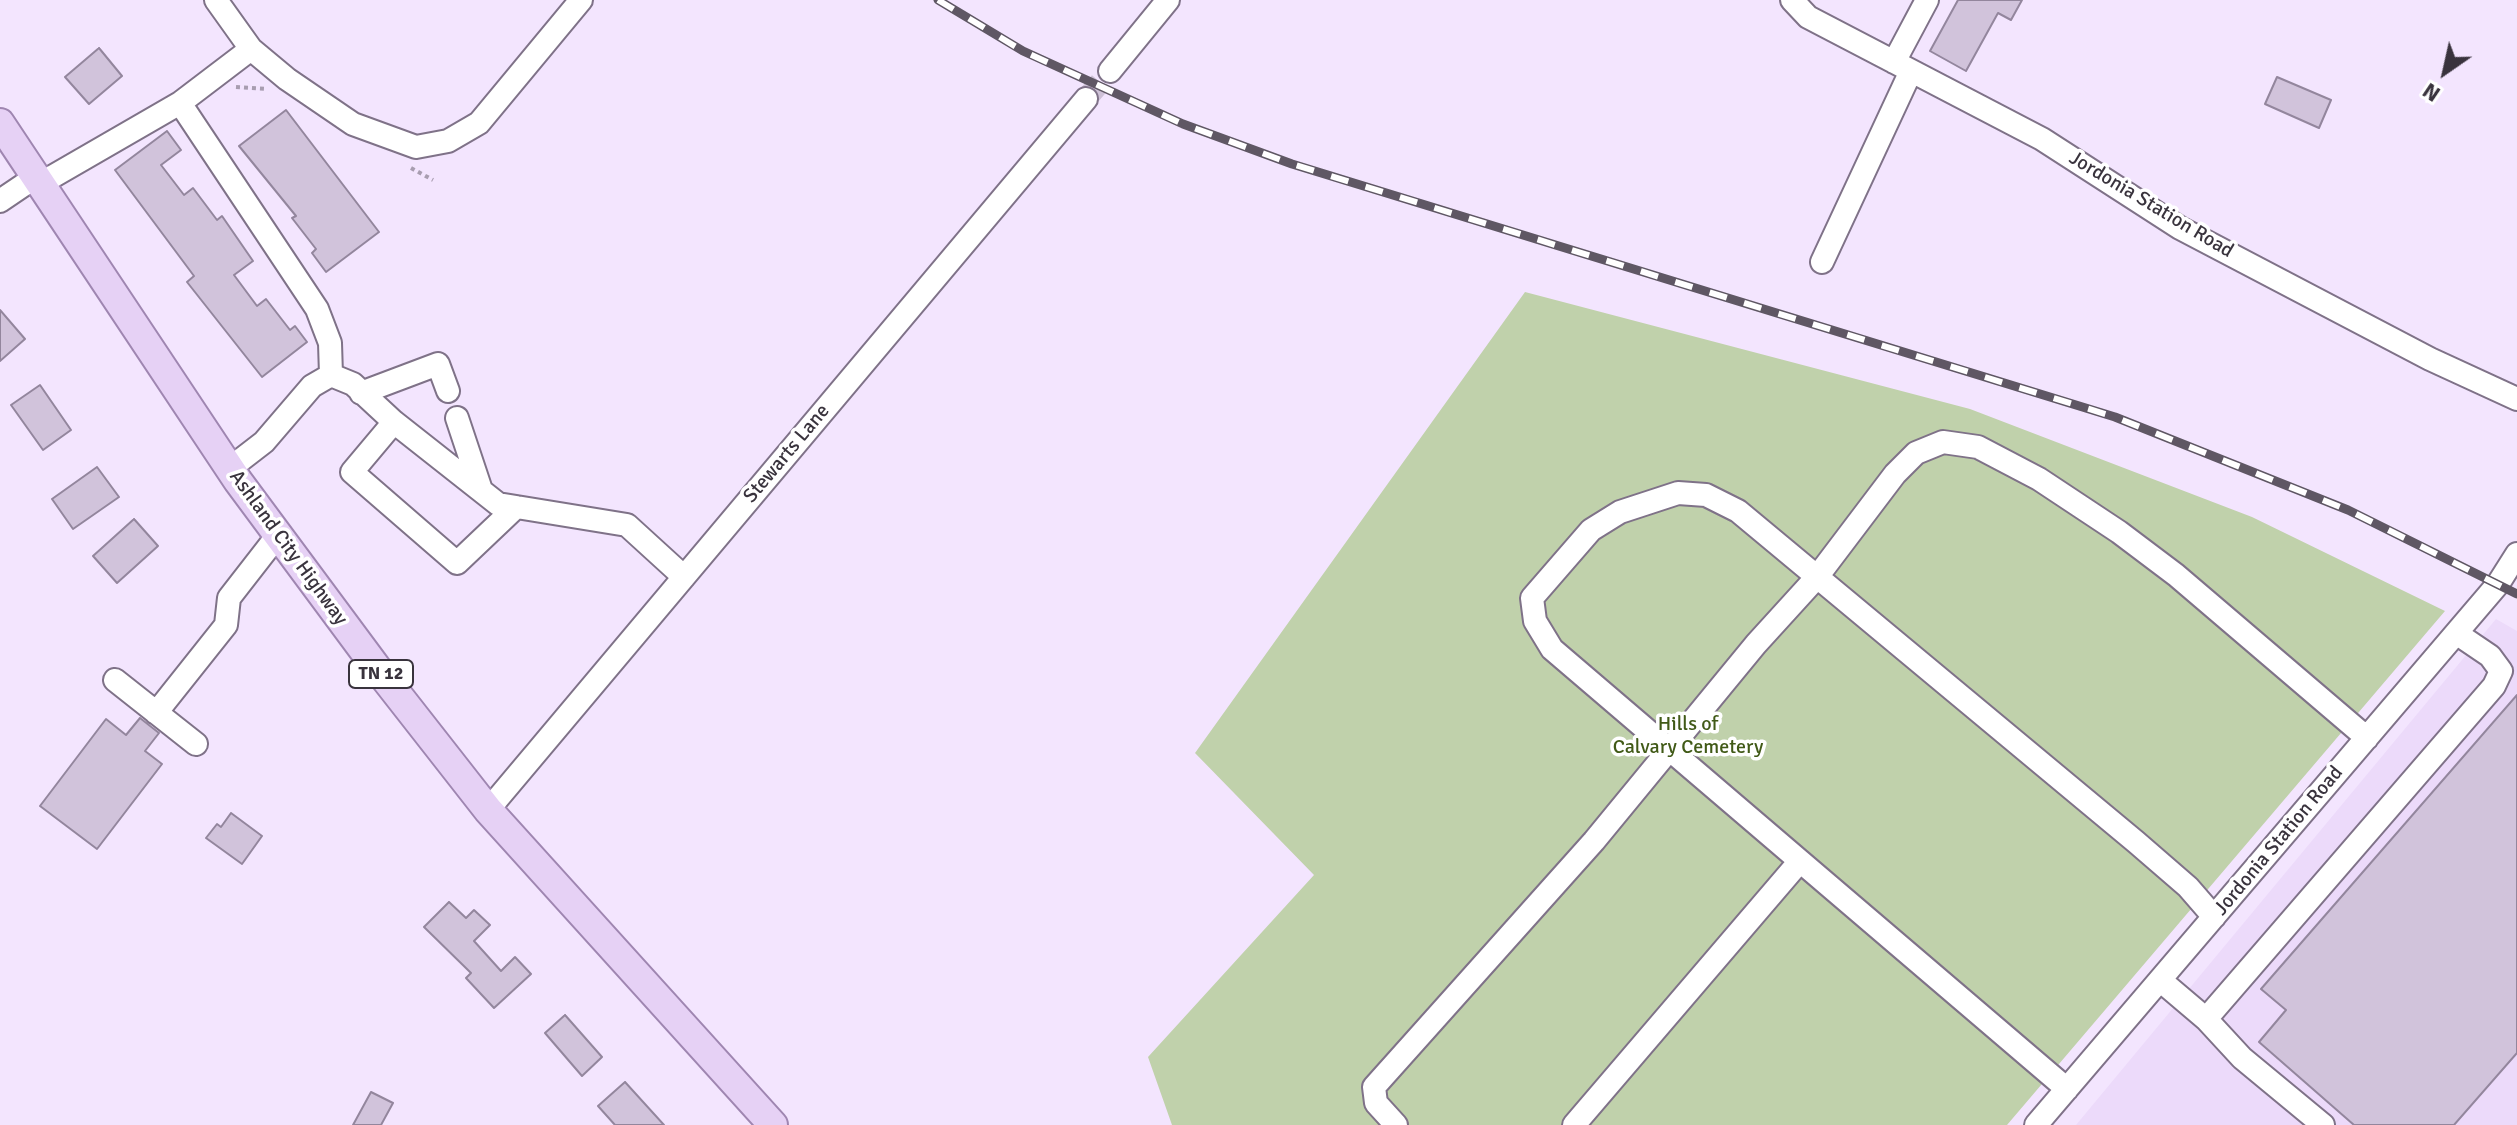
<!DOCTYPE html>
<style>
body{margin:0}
#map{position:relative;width:2517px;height:1125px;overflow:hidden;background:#f3e5fe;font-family:Signika,sans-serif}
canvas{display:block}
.north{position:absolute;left:2405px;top:32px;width:80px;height:80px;-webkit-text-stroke:6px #fff;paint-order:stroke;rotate:214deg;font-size:22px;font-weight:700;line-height:32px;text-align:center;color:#39333d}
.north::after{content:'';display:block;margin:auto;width:28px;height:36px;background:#39333d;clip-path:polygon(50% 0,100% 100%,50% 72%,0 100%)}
</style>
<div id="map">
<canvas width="2517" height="1125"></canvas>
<div class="north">N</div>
</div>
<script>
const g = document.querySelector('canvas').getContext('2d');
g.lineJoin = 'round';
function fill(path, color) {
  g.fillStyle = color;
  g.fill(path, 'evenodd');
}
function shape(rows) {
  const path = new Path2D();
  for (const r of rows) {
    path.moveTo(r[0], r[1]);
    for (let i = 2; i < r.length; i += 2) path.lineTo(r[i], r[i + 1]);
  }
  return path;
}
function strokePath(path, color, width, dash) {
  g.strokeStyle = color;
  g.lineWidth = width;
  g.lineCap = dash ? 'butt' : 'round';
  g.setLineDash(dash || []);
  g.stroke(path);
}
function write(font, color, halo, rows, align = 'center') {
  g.font = font + ' Signika,sans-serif';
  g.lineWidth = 7;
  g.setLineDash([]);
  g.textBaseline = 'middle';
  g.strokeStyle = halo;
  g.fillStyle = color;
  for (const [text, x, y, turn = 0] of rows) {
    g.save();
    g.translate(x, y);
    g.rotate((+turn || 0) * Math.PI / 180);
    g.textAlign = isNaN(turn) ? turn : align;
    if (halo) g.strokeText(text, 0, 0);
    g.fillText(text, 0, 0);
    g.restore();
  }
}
const built = shape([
 [2496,619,2517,631,2517,1125,2076,1125]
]);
const green = shape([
 [1525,292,1970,409,2252,517,2445,611,2007,1125,1172,1125,1148,1057,1314,875,1195,753]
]);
const building = shape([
 [1958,0,2022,0,2011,20,1998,13,1966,71,1930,51,1958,0],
 [99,48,122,76,89,104,65,77,99,48],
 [2277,77,2331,100,2319,128,2265,104,2277,77],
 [286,110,379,232,326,272,312,253,316,249,292,218,296,216,239,146,286,110],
 [167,131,181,150,161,165,184,195,193,188,217,220,222,216,253,261,234,275,257,306,266,299,290,330,295,326,307,342,262,377,187,282,194,276,115,170,167,131],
 [0,310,25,339,0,361,0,310],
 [40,385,71,430,43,450,11,405,40,385],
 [97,467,119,497,73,529,52,499,97,467],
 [134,519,158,546,117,583,93,556,134,519],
 [2517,695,2517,1053,2454,1125,2354,1125,2259,1042,2286,1010,2261,989,2517,695],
 [140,718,159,733,145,751,162,764,97,849,40,806,106,719,126,735,140,718],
 [231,813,262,836,242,864,206,838,217,824,221,827,231,813],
 [449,902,466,918,474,910,490,925,474,941,501,971,515,957,531,974,494,1008,466,978,471,973,424,927,449,902],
 [565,1015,602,1057,582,1076,545,1033,565,1015],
 [625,1082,664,1125,615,1125,598,1106,625,1082],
 [371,1092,393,1103,381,1125,353,1125,371,1092]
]);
const minorTunnel = shape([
 [1086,99,1110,71]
]);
const path = shape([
 [236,87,267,89],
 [411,168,433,180]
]);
const minor = shape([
 [1792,0,1808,17,2042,139,2180,228,2430,359,2517,399],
 [251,49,287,79,353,124,416,147,448,141,479,123,581,0],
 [1894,62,1927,0],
 [1110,71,1168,0],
 [180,103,251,49,216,0],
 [38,185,180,103,317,309,330,343,331,375],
 [0,201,34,178],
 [1822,262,1911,71],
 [361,393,438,364,448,391],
 [457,418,481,490],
 [394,422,352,472,457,563,516,507],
 [229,469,264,442,312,386,331,375,353,384,394,422,498,504,627,525,684,577],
 [115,680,196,744],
 [156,713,226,625,229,598,278,535],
 [488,810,1086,99],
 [1800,861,1552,649,1535,621,1532,598,1591,530,1620,512,1678,493,1706,495,1738,511,2136,842,2188,887,2214,917],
 [2160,980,2206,1019,2242,1058,2323,1125],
 [2206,1019,2494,686,2501,671,2490,656,2456,633],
 [1396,1125,1376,1103,1374,1087,1594,841,1756,644,1817,577,1895,474,1916,453,1943,442,1978,447,2039,479,2119,532,2176,575,2367,738],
 [1574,1125,1800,861,2067,1089],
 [2036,1125,2498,584,2517,554]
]);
const major = shape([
 [0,123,238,481,376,667,488,810,773,1125]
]);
const rail = shape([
 [938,0,1023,51,1183,124,1292,164,2115,417,2348,510,2517,594]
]);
const shields = [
 [381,674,64]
];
const shieldNames = [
 ["TN 12",381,674]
];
const streetNames = [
 ["Jordonia Station Road",2151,205,31],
 ["Stewarts Lane",787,454,-50],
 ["Ashland City Highway",288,548,54],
 ["Jordonia Station Road",2279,841,-50]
];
const parkNames = [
 ["Hills of",1688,725],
 ["Calvary Cemetery",1688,748]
];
fill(built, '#ecdafa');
fill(green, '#c0d1ab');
fill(building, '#d1c3db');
strokePath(building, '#93869d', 2);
strokePath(minorTunnel, '#cec1d7', 22, [22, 11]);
strokePath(minor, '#7f7288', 26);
strokePath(major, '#9f86b1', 32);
strokePath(path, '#a89db0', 4, [4, 4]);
strokePath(minor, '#fff', 22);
strokePath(major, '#e6d1f5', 28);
strokePath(rail, '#5f5764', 9);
strokePath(rail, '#fff', 6, [18]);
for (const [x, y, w] of shields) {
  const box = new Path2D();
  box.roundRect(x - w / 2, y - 14, w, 28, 6);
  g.fillStyle = '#fff';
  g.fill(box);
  strokePath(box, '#39333d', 2);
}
write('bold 18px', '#39333d', null, shieldNames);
write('20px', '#39333d', '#fff', streetNames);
write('20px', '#415a17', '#fff', parkNames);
</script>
